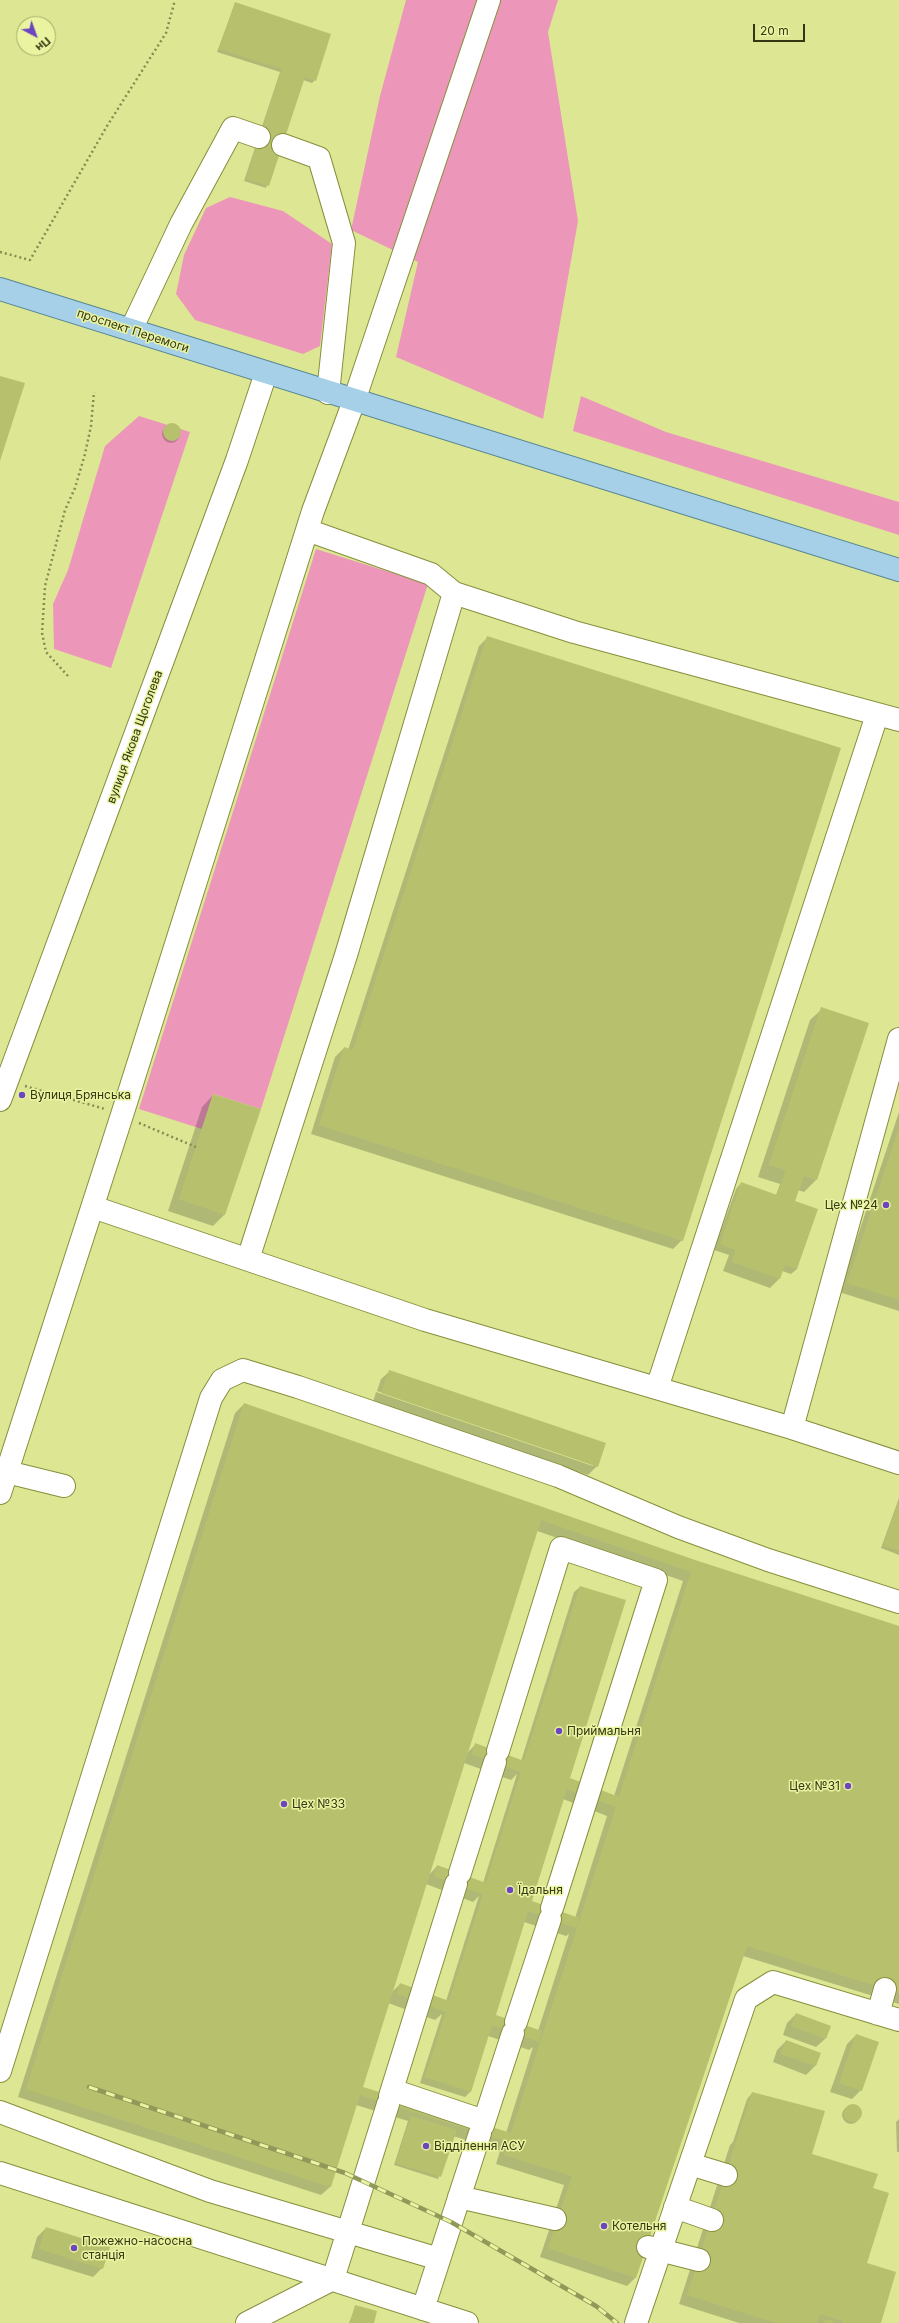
<!DOCTYPE html>
<meta charset="utf-8">
<style>
body{margin:0}
#map{position:relative;width:899px;height:2323px;overflow:hidden;background:#dde793;font-family:Inter,sans-serif}
canvas{display:block}
.north{position:absolute;left:16px;top:16px;width:40px;height:40px;box-sizing:border-box;background:#eaf4a0;border:1px solid #a1a868;border-radius:50%;rotate:139deg;font-size:11px;font-weight:700;line-height:16px;text-align:center;color:#333714}
.north::after{content:'';display:block;margin:auto;width:14px;height:18px;background:#6d46bf;clip-path:polygon(50% 0,100% 100%,50% 72%,0 100%)}
.scale{position:absolute;left:753px;top:24px;width:52px;height:18px;box-sizing:border-box;border:2px solid #333714;border-top:0;padding-left:5px;font-size:12px;line-height:14px;white-space:nowrap;color:#333714;-webkit-text-stroke:3px #eaf4a0;paint-order:stroke}
</style>
<div id="map">
<canvas width="899" height="2323"></canvas>
<div class="north">Пн</div>
<div class="scale">20 m</div>
</div>
<script>
const g = document.querySelector('canvas').getContext('2d');
g.lineJoin = 'round';
function fill(path, color) {
  g.fillStyle = color;
  g.fill(path, 'evenodd');
}
function shape(rows) {
  const path = new Path2D();
  for (const r of rows) {
    if (r.length === 3) {
      path.moveTo(r[0] + r[2], r[1]);
      path.arc(r[0], r[1], r[2], 0, 2 * Math.PI);
      continue;
    }
    path.moveTo(r[0], r[1]);
    for (let i = 2; i < r.length; i += 2) path.lineTo(r[i], r[i + 1]);
  }
  return path;
}
function strokePath(path, color, width, dash) {
  g.strokeStyle = color;
  g.lineWidth = width;
  g.lineCap = dash ? 'butt' : 'round';
  g.setLineDash(dash || []);
  g.stroke(path);
}
function write(font, color, halo, rows, align = 'center') {
  g.font = font + ' Inter,sans-serif';
  g.lineWidth = 3;
  g.setLineDash([]);
  g.textBaseline = 'middle';
  g.strokeStyle = halo;
  g.fillStyle = color;
  for (const [text, x, y, turn = 0] of rows) {
    g.save();
    g.translate(x, y);
    g.rotate((+turn || 0) * Math.PI / 180);
    g.textAlign = isNaN(turn) ? turn : align;
    if (halo) g.strokeText(text, 0, 0);
    g.fillText(text, 0, 0);
    g.restore();
  }
}
const green = shape([
 [406,0,558,0,548,32,578,221,543,419,396,357,418,262,351,230,380,96],
 [230,197,283,211,332,244,320,346,303,354,195,320,176,294,184,255,206,208],
 [581,396,666,432,899,502,899,535,573,431],
 [139,416,190,432,111,668,54,649,53,604,68,570,105,446],
 [316,549,428,584,261,1109,213,1094,202,1129,139,1109]
]);
const shadow = shape([
 [235,3,315,80,312,83,303,80,266,188,244,181,280,72,217,52],
 [171,434,9],
 [488,637,682,1240,673,1249,311,1134,335,1057,344,1048,348,1050,479,646],
 [822,1009,867,1024,816,1180,804,1192,798,1190,795,1200,797,1269,791,1274,782,1271,779,1279,770,1288,723,1271,729,1255,714,1250,736,1189,741,1183,776,1195,780,1184,758,1177,810,1020],
 [213,1095,225,1214,213,1226,168,1211,202,1107],
 [899,1112,899,1311,839,1292],
 [390,1371,605,1444,597,1466,588,1475,373,1402,376,1392,593,1466,593,1464,377,1391,381,1379],
 [244,1404,694,1561,899,1627,899,2004,743,1956,636,2277,627,2286,540,2257,564,2185,496,2164,500,2151,453,2136,438,2179,394,2165,408,2121,356,2105,330,2187,321,2195,18,2097,235,1413],
 [537,1531,683,1581,614,1796,568,1782,580,1587,574,1592,521,1761,476,1744,467,1753],
 [464,1763,511,1780,517,1774,483,1883,437,1866,429,1875],
 [563,1799,607,1816,575,1918,529,1905],
 [426,1884,473,1902,479,1896,446,2001,400,1984,391,1993],
 [524,1922,566,1936,569,1934,538,2031,493,2019],
 [388,2003,435,2020,442,2014,420,2083,465,2097,471,2091,488,2036,529,2050,533,2047,506,2133,362,2088],
 [899,1498,899,1555,881,1548],
 [796,2014,825,2039,816,2047,783,2035,787,2023],
 [856,2035,861,2090,852,2099,830,2092,847,2044],
 [786,2041,819,2054,815,2066,806,2075,773,2062,777,2050],
 [752,2093,811,2154,872,2189,866,2263,880,2323,739,2323,679,2304,730,2145,733,2142,747,2099],
 [851,2115,9],
 [899,2119,899,2152,897,2152,896,2122],
 [46,2228,102,2268,93,2277,31,2258,37,2237],
 [355,2307,373,2323,349,2323]
]);
const building = shape([
 [235,2,331,34,316,81,305,77,269,186,246,179,282,69,219,49],
 [0,376,25,383,0,461],
 [172,432,9],
 [487,636,841,748,683,1241,319,1125,344,1047,353,1050],
 [821,1007,869,1023,817,1180,804,1176,795,1201,818,1209,797,1269,785,1265,780,1279,732,1262,735,1250,720,1244,741,1182,777,1195,786,1170,769,1165],
 [213,1094,261,1109,225,1215,179,1199],
 [899,1128,899,1300,847,1283],
 [389,1370,606,1443,598,1467,381,1393],
 [244,1403,695,1560,899,1626,899,1993,747,1946,636,2278,548,2248,572,2176,504,2155,508,2142,360,2095,331,2187,26,2089],
 [541,1520,691,1572,619,1797,570,1778,626,1600,580,1586,524,1761,475,1743,472,1754,521,1772,486,1883,437,1865,434,1876,483,1894,449,2001,400,1983,397,1994,446,2012,425,2077,471,2092,492,2025,539,2042,542,2031,496,2015,528,1911,576,1928,579,1918,532,1901,567,1789,616,1807,511,2133,363,2087],
 [899,1501,899,1551,883,1546],
 [796,2013,831,2026,826,2039,791,2026],
 [856,2034,879,2042,862,2091,839,2083],
 [786,2040,821,2053,816,2066,781,2054],
 [752,2092,825,2111,812,2154,878,2174,873,2188,889,2193,867,2263,896,2272,881,2323,842,2323,843,2321,820,2314,817,2323,776,2323,687,2295],
 [853,2113,9],
 [411,2116,457,2130,441,2177,396,2163],
 [46,2227,110,2247,103,2269,39,2249],
 [355,2305,377,2311,374,2323,350,2323],
 [831,2320,835,2323,823,2323,827,2320]
]);
const path = shape([
 [0,252,30,260,107,126,166,33,175,0],
 [68,676,46,652,42,633,45,586,65,510,75,488,85,454,91,426,94,392],
 [25,1086,105,1109],
 [139,1123,196,1147]
]);
const minor = shape([
 [283,145,319,158,344,243,328,393],
 [131,330,181,224,233,128,259,137],
 [307,530,431,574,454,593,574,632,899,720],
 [0,1100,237,460,266,373],
 [93,1207,425,1320,792,1428,899,1463],
 [248,1259,346,955,454,593],
 [657,1388,877,715],
 [792,1428,899,1039],
 [7,1472,64,1486],
 [0,1493,122,1115,313,511,354,401,489,0],
 [498,1751,561,1548,656,1580,552,1908],
 [460,1873,495,1762],
 [878,2014,885,1989],
 [516,2022,550,1919],
 [0,2071,211,1398,222,1380,243,1370,298,1387,558,1476,678,1527,768,1560,899,1602],
 [392,2090,484,2121],
 [390,2096,456,1884],
 [0,2112,210,2191,439,2259],
 [483,2125,513,2033],
 [690,2164,726,2175],
 [0,2173,467,2323],
 [459,2197,555,2219],
 [675,2207,712,2220],
 [648,2247,699,2260],
 [423,2309,480,2133],
 [247,2323,333,2279,388,2104],
 [636,2323,746,1999,773,1982,899,2020]
]);
const major = shape([
 [0,289,899,570]
]);
const rail = shape([
 [89,2087,345,2173,451,2222,596,2306,617,2323]
]);
const markers = [
 [22,1095,4,"#6d46bf"],
 [886,1205,4,"#6d46bf"],
 [559,1731,4,"#6d46bf"],
 [848,1786,4,"#6d46bf"],
 [284,1804,4,"#6d46bf"],
 [510,1890,4,"#6d46bf"],
 [426,2146,4,"#6d46bf"],
 [604,2226,4,"#6d46bf"],
 [74,2248,4,"#6d46bf"]
];
const streetNames = [
 ["проспект Перемоги",133,331,18],
 ["вулиця Якова Щоголева",135,737,-70]
];
const poiNames = [
 ["Вулиця Брянська",30,1095],
 ["Цех №24",878,1205,"right"],
 ["Приймальня",567,1731],
 ["Цех №31",840,1786,"right"],
 ["Цех №33",292,1804],
 ["Їдальня",518,1890],
 ["Відділення АСУ",434,2146],
 ["Котельня",612,2226],
 ["Пожежно-насосна",82,2241],
 ["станція",82,2255]
];
fill(green, '#ec97ba');
fill(shadow, '#0003');
fill(building, '#b7c06d');
strokePath(minor, '#878e3c', 24);
strokePath(major, '#578693', 24);
strokePath(path, '#858c51', 2.5, [2, 3]);
strokePath(minor, '#fff', 22);
strokePath(major, '#a6d0e7', 22);
strokePath(rail, '#90985a', 4.5);
strokePath(rail, '#eaf4a0', 3, [9]);
for (const [x, y, r, color] of markers) {
  const dot = new Path2D();
  dot.arc(x, y, r, 0, 2 * Math.PI);
  g.fillStyle = color;
  g.fill(dot);
  strokePath(dot, '#eaf4a0', 1.5);
}
write('12px', '#333714', '#eaf4a0', streetNames);
write('12px', '#333714', '#eaf4a0', poiNames, 'left');
</script>
